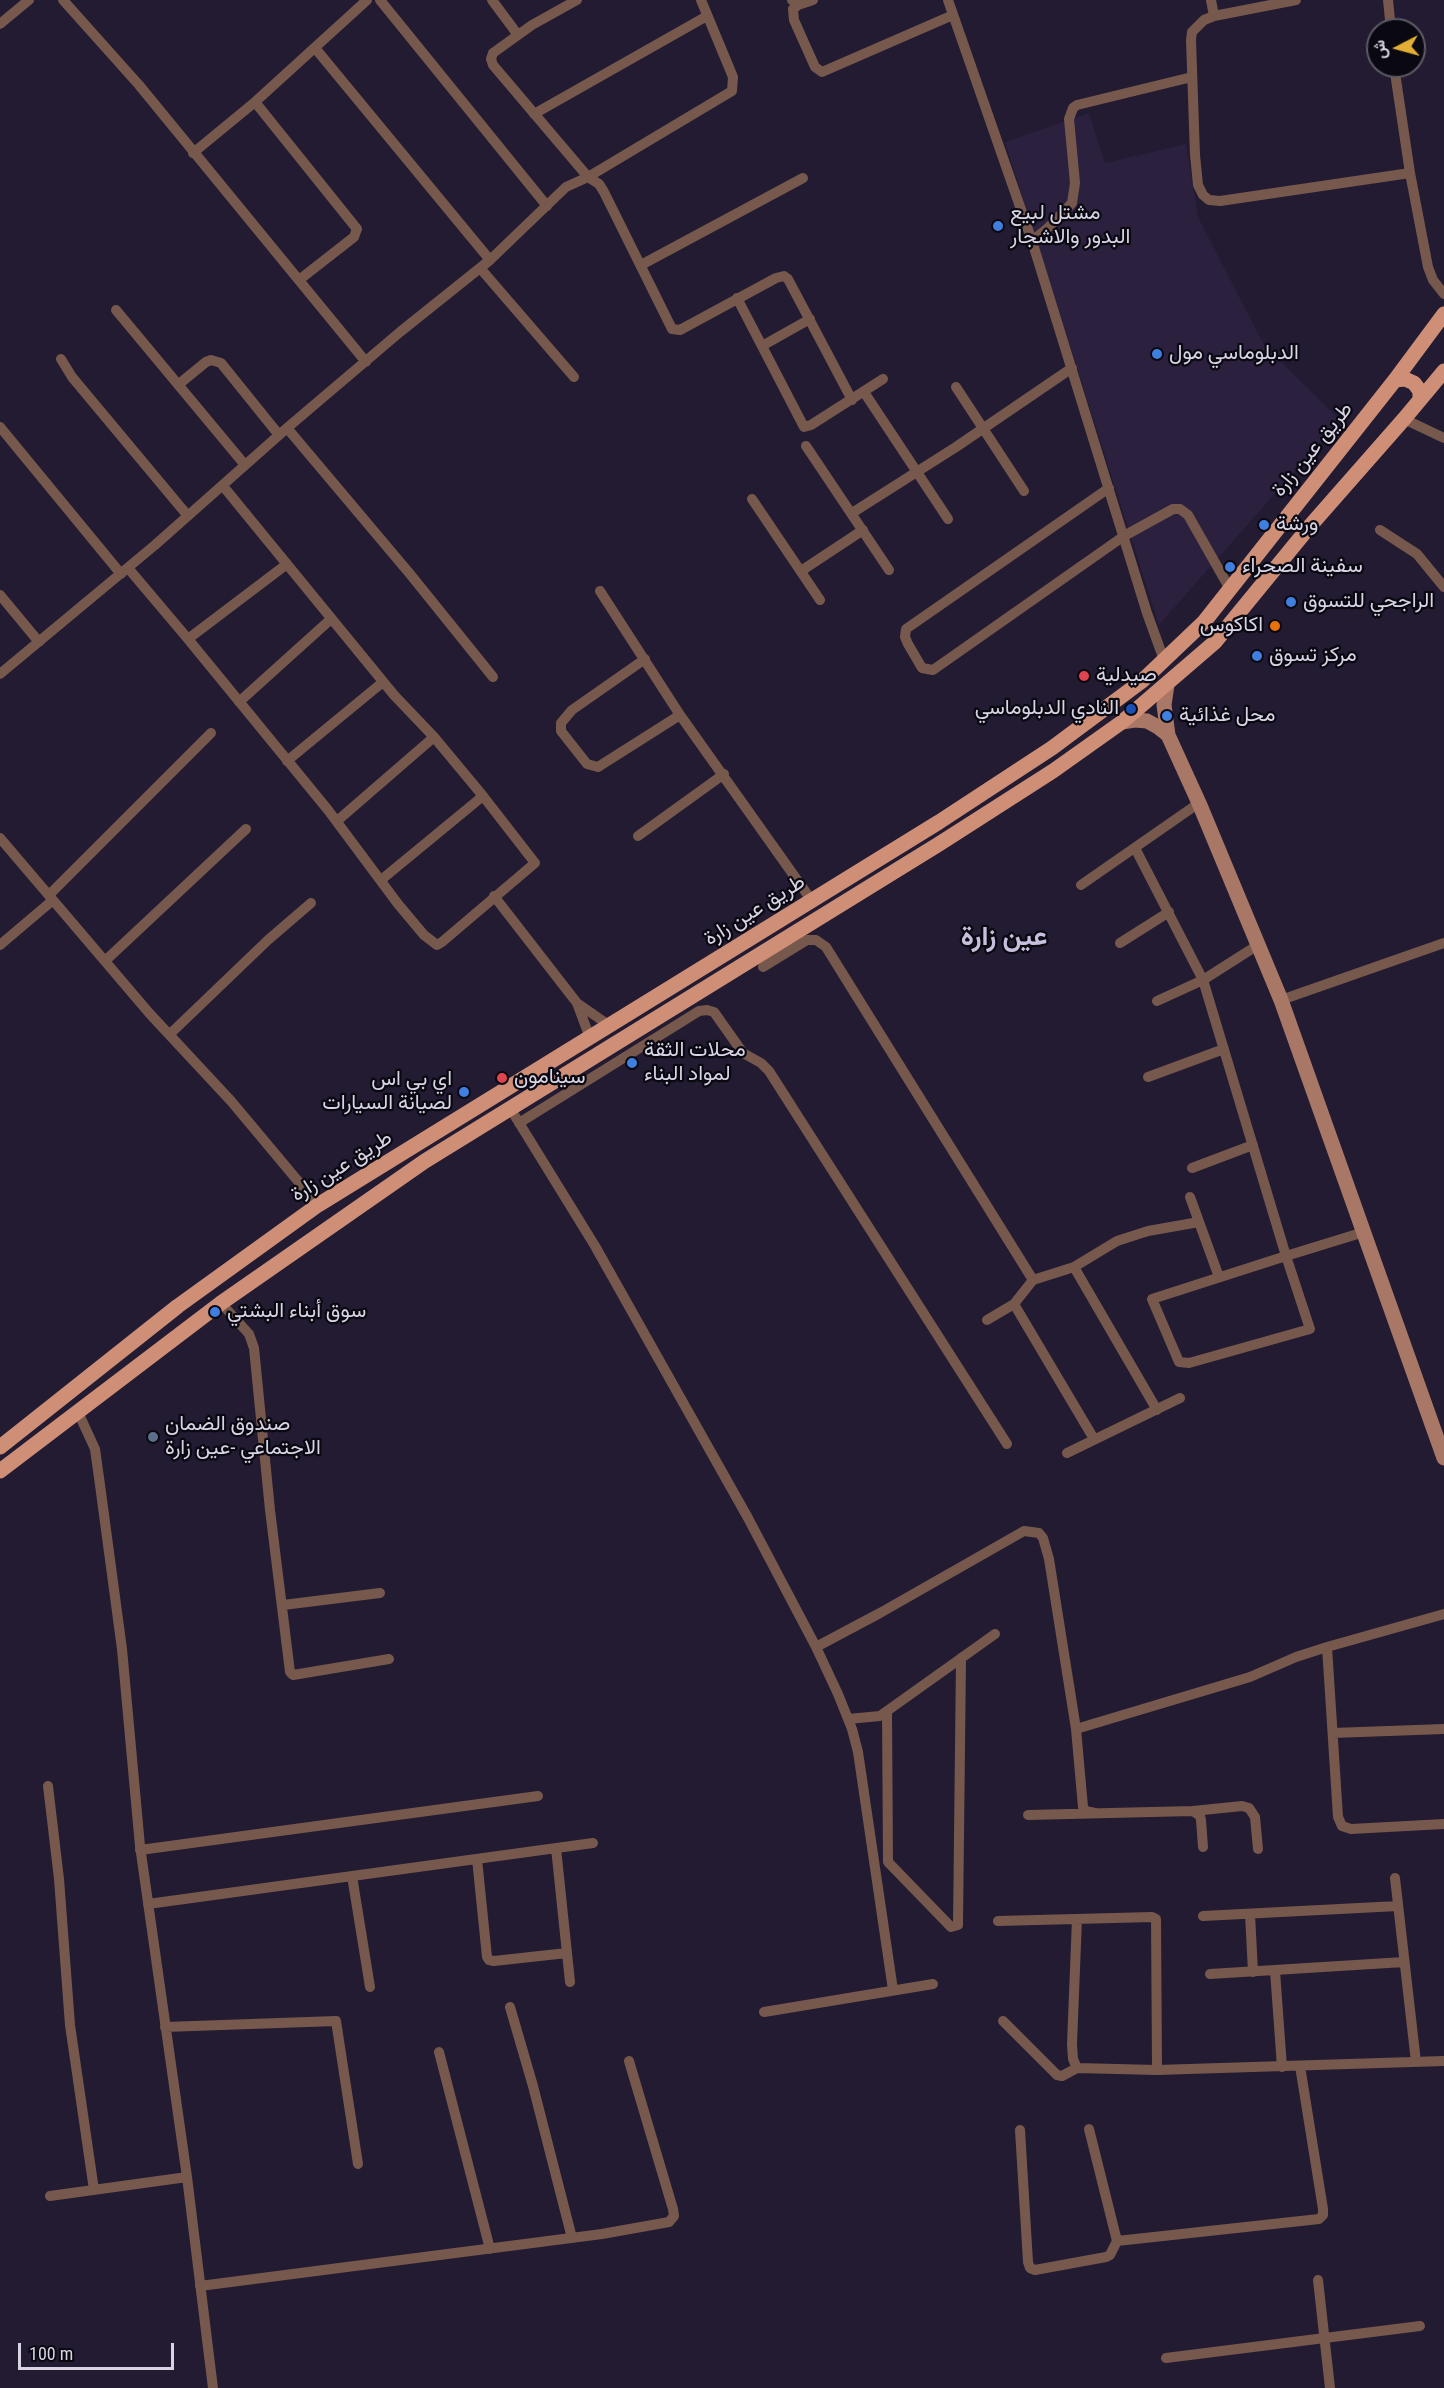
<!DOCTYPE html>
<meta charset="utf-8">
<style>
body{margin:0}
#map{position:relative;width:1444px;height:2388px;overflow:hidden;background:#221b32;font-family:"Roboto Condensed",Vazirmatn,sans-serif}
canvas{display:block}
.north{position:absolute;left:1366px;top:18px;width:60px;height:60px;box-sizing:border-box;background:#0a0811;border:2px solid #5c5a65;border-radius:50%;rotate:264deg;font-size:16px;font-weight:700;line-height:24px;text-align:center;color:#d8d4e4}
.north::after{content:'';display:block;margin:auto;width:21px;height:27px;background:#e3ae35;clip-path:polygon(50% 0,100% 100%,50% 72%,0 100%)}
.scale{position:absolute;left:18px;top:2343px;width:156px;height:27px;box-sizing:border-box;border:3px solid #d8d4e4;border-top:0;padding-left:8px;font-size:18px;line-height:21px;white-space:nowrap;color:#d8d4e4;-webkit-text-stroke:4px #0a0811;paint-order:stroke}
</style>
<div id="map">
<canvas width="1444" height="2388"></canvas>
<div class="north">ش</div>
<div class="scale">100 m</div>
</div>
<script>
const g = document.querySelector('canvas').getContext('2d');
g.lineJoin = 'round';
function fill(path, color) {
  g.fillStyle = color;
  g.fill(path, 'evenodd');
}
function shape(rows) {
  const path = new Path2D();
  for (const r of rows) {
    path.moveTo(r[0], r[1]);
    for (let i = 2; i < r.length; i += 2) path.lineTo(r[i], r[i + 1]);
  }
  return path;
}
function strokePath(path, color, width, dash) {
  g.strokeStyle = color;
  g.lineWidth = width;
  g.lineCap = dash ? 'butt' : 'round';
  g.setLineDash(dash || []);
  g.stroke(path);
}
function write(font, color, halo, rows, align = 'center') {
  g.font = font + ' "Roboto Condensed",Vazirmatn,sans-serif';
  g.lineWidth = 4.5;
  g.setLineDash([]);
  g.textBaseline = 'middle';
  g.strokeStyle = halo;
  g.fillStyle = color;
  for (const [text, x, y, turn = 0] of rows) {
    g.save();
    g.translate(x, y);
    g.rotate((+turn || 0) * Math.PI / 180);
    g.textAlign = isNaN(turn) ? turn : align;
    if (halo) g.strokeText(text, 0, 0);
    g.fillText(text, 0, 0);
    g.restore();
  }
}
const built = shape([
 [1089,113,1105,163,1186,144,1198,217,1264,345,1340,420,1159,625,1005,142]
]);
const street = shape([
 [63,0,139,85,366,362],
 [380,0,547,206],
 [492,0,518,35],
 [577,0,532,25,493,53,491,59,493,65,588,177,732,91,733,77,701,0],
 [792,0,798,5,813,0],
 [948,0,1032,241,1147,613,1164,660],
 [1211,0,1214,16],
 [1296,0,1214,16,1204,20,1192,32,1191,40,1195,155,1198,185,1203,195,1209,200,1220,201,1410,173],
 [1388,0,1391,30],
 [798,5,793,9,794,20,815,67,822,72,953,15],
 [0,24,29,0],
 [315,48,490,260],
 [1394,66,1410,173,1428,267,1433,280,1444,294],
 [255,102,357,229,354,237,299,280],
 [534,114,707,16],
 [193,153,255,102,367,0],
 [1032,241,1049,227,1072,203,1075,183,1069,119,1073,108,1077,105,1192,77],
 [641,265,803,178],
 [480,268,574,377],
 [737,298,804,427,811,425,883,379],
 [116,310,245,465],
 [762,346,810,319],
 [61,359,72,377,188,516],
 [179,384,206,362,211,360,221,363,279,435],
 [956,387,1024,491],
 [864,392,948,519],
 [1404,419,1444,438],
 [0,427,121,574],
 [287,428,410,574,493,677],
 [806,446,889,570],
 [223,486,394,695,434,737,483,796],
 [1109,488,906,629,905,637,908,644,922,668,933,670,1124,536,1173,509,1180,509,1188,515,1230,589],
 [752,499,820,600],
 [852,513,956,447,1072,368],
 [1380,530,1417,554,1444,587],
 [287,564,188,639,328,810,398,904,424,935,437,945,442,942,535,863,483,796,381,880],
 [128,568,188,639],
 [801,571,863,530],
 [600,591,680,715,812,901],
 [0,595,39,642],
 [645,659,572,710,561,723,561,731,587,764,598,767,680,715],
 [0,674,155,545,287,428,400,332,490,260,566,187,588,177,599,184,604,192,672,329,680,330,776,278,784,276,788,279,852,400],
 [239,702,331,619],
 [287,761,383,682],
 [337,821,434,737],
 [638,836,724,774],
 [0,838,150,1014,231,1101,318,1205],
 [1135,848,1203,980,1286,1256,1310,1329,1189,1363,1179,1362,1152,1299,1286,1256,1364,1232],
 [1081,885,1199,803],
 [49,895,211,733],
 [494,896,577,1003,610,1026],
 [1120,943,1169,912],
 [0,945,53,900],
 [105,961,246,829],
 [763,967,807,940,816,940,826,947,1033,1280],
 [1281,1000,1444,943],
 [1157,1001,1203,980,1258,945],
 [577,1003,590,1038],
 [170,1034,268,940,311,903],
 [1148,1077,1224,1049],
 [510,1108,595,1246,748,1518,816,1647,838,1694,852,1729,858,1752,893,1990],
 [519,1123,699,1011,707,1010,714,1012,743,1053,761,1063,769,1071,1007,1444],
 [1192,1168,1253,1145],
 [1190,1197,1219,1277],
 [1074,1267,1157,1410],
 [221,1303,249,1334,254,1348,270,1510,290,1672,293,1675,389,1659],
 [1014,1304,1094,1439],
 [987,1320,1014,1304,1033,1280,1074,1267,1117,1241,1148,1231,1199,1222],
 [78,1412,95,1449,100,1485,122,1649,140,1846,187,2177,213,2388],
 [1067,1453,1180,1398],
 [283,1605,380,1593],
 [816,1647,880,1613,1024,1531,1039,1533,1043,1538,1049,1559,1076,1729,1083,1807,1085,1811,1095,1813],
 [1327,1647,1338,1817,1342,1826,1351,1829,1444,1824],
 [887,1711,888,1862,951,1927,958,1925,961,1658],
 [848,1719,880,1716,995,1634],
 [1076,1729,1250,1677,1296,1657,1327,1647,1444,1614],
 [1333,1733,1444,1729],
 [48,1786,59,1879,70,2025,94,2190],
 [1193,1811,1242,1806,1249,1808,1255,1817,1258,1849],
 [1028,1815,1193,1811,1200,1816,1201,1820,1203,1847],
 [556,1848,570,1982],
 [140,1850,538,1796],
 [477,1859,487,1957,489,1960,494,1961,567,1953],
 [352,1876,370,1987],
 [1395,1878,1416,2062],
 [148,1904,593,1843],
 [1250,1914,1253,1972],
 [1203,1916,1398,1906],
 [1077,1919,1072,2044,1073,2059,1077,2068,1157,2070,1444,2061],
 [998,1921,1152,1917,1156,1919,1157,2070],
 [1275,1971,1282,2067],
 [1210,1974,1404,1962],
 [510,2007,533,2086,572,2238],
 [764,2012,933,1984],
 [1003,2021,1057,2075,1062,2076,1077,2068],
 [165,2027,336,2021,358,2164],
 [439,2052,490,2249],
 [1020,2130,1028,2262,1030,2268,1035,2270,1106,2257,1110,2255,1117,2241,1089,2129],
 [50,2196,187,2177],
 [1117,2241,1319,2219,1323,2215,1323,2209,1300,2066],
 [1318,2280,1330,2388],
 [200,2286,602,2234,669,2222,674,2216,673,2209,629,2061],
 [1166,2358,1420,2326]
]);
const secondary = shape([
 [1167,685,1164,705,1168,735,1199,803,1281,1000,1444,1458],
 [1122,722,1135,720,1147,721,1158,727,1168,735]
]);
const primary = shape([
 [1395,380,1405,379,1414,383,1420,391,1420,400],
 [0,1447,178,1306,318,1205,939,822,1052,748,1142,681,1204,622,1395,380,1444,314],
 [0,1471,221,1303,425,1161,939,844,1053,771,1122,722,1215,642,1310,526,1404,419,1444,371]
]);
const markers = [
 [998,226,6,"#3f7fe0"],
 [1157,354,6,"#3f7fe0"],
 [1264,525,6,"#3f7fe0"],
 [1230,567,6,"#3f7fe0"],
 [1291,602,6,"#3f7fe0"],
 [1275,626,6,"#e8710a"],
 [1257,656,6,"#3f7fe0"],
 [1084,676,6,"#e0444e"],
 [1131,709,6,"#1a4fb4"],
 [1167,716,6,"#3f7fe0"],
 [632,1063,6,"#3f7fe0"],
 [502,1078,6,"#e0444e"],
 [464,1092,6,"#3f7fe0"],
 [215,1312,6,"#3f7fe0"],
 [153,1437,6,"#5c6f8a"]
];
const poiNames = [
 ["مشتل لبيع",1010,214],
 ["البدور والاشجار",1010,238],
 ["الدبلوماسي مول",1169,354],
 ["ورشة",1276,525],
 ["سفينة الصحراء",1242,567],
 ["الراجحي للتسوق",1303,602],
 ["اكاكوس",1263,626,"right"],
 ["مركز تسوق",1269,656],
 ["صيدلية",1096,676],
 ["النادي الدبلوماسي",1119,709,"right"],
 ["محل غذائية",1179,716],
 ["محلات الثقة",644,1051],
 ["لمواد البناء",644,1075],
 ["سينامون",514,1078],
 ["اي بي اس",452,1080,"right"],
 ["لصيانة السيارات",452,1104,"right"],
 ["سوق أبناء البشتي",227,1312],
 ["صندوق الضمان",165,1425],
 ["الاجتماعي -عين زارة",165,1449]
];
const streetNames = [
 ["طريق عين زارة",1313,450,-51],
 ["طريق عين زارة",755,911,-32],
 ["طريق عين زارة",342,1167,-32]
];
const districtNames = [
 ["عين زارة",1004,938]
];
fill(built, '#2b213f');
strokePath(street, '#77584c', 10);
strokePath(secondary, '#a87765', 15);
strokePath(primary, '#cf8f77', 15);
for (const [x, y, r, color] of markers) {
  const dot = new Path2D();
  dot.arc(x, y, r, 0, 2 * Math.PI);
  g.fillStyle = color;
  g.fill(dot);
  strokePath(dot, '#0a0811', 2);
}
write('21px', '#d8d4e4', '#0a0811', poiNames, 'left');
write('21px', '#d8d4e4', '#0a0811', streetNames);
write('bold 27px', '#c7bfde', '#0a0811', districtNames);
</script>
